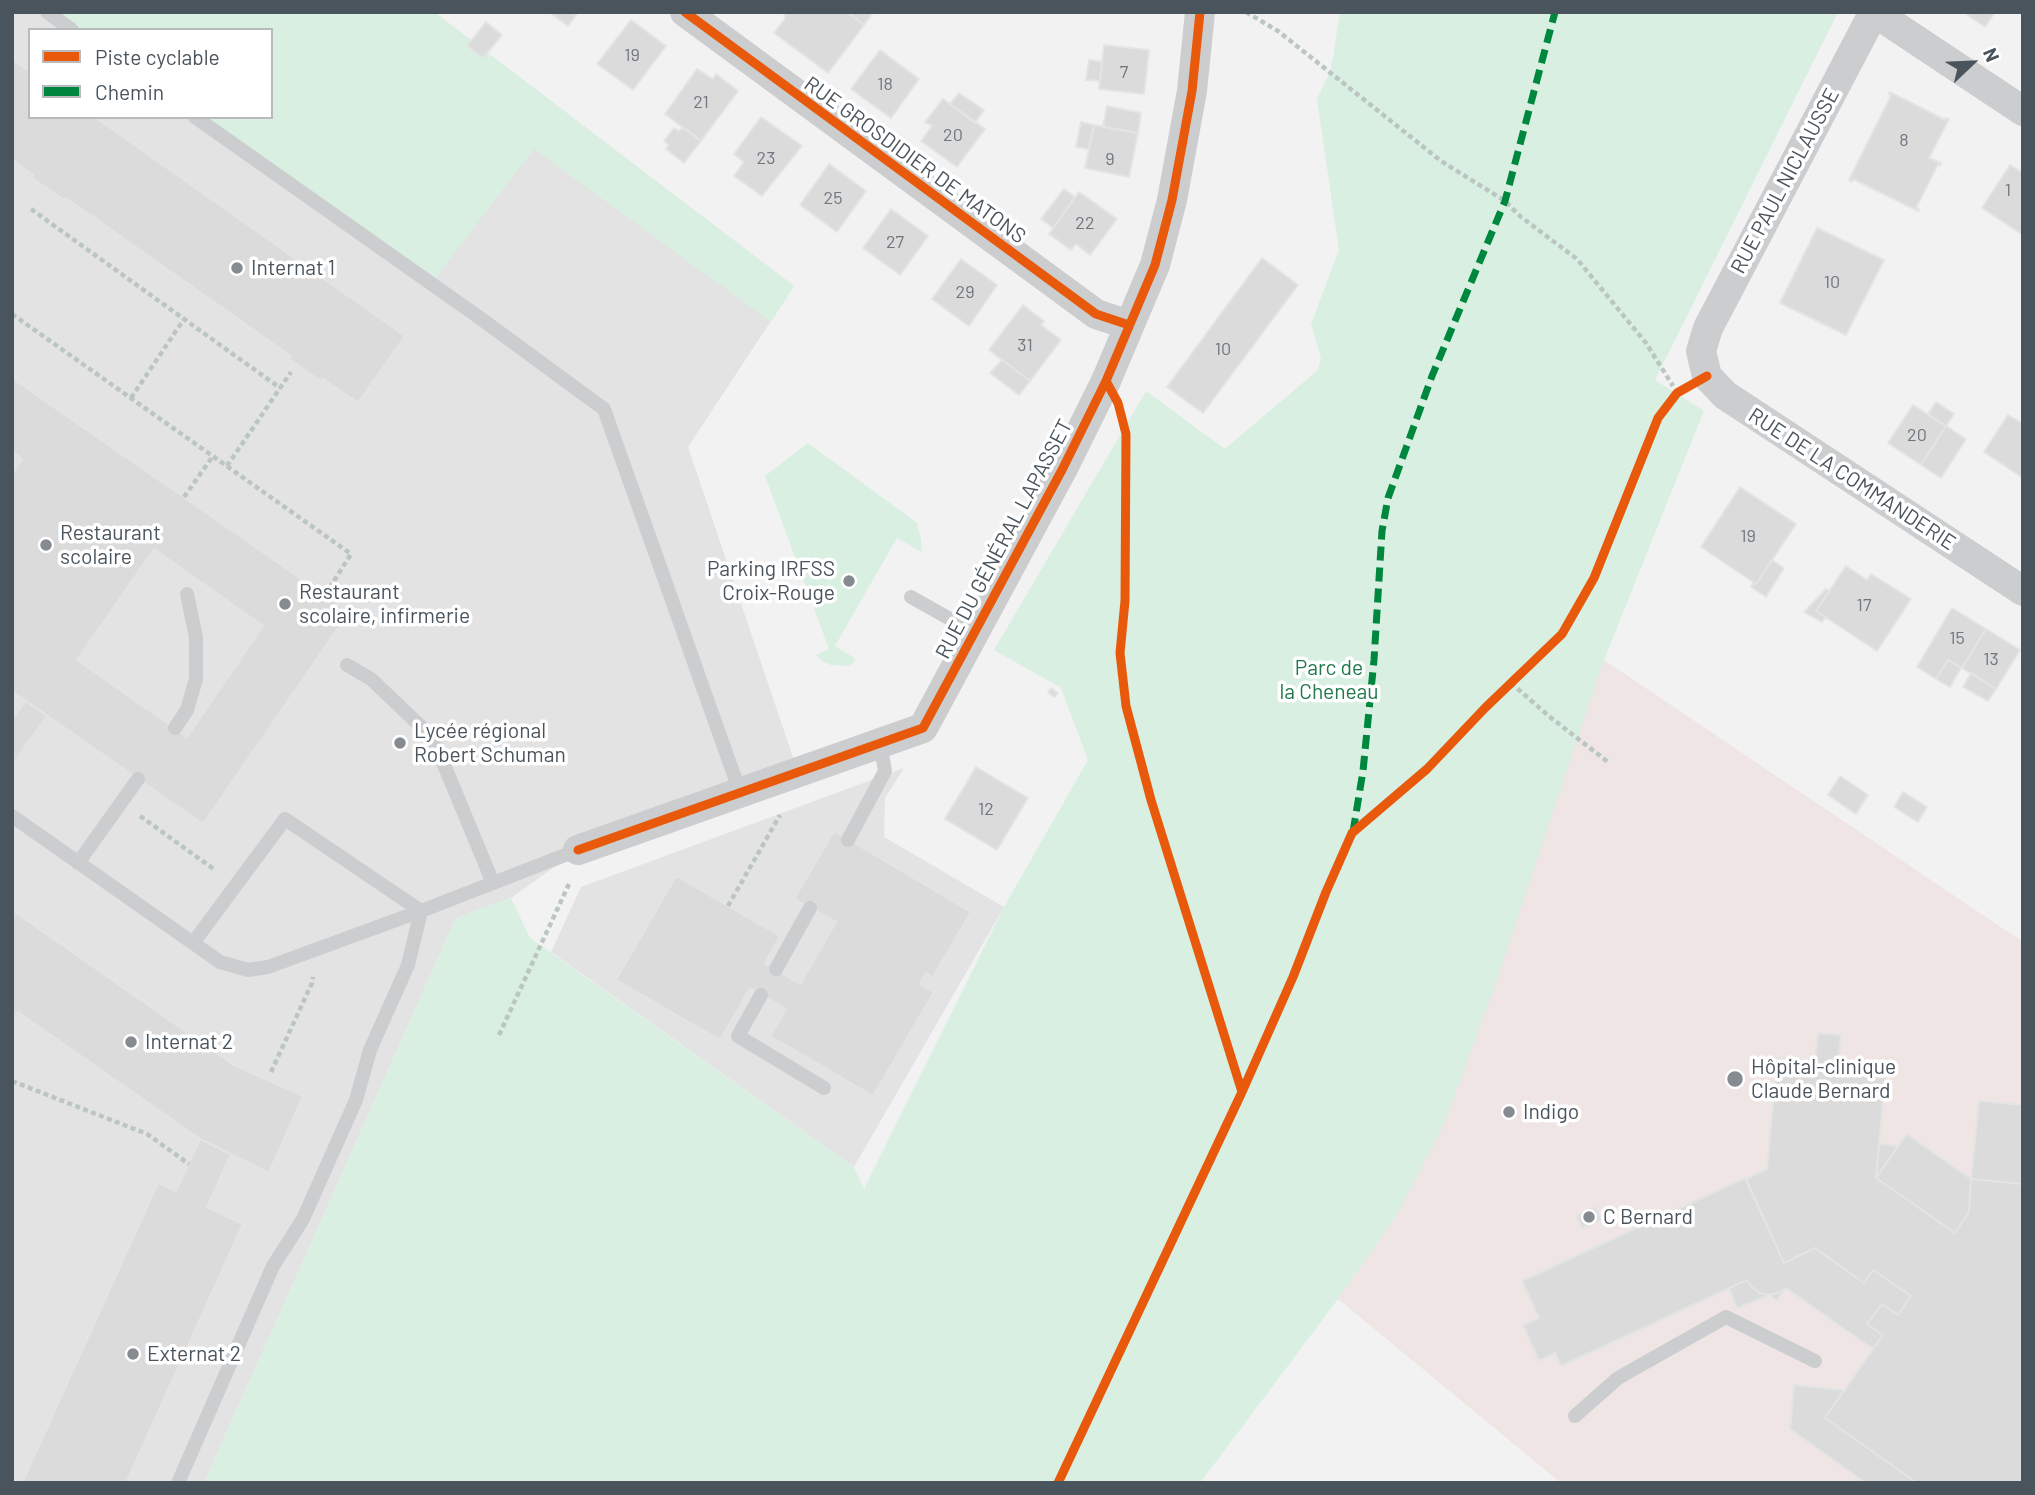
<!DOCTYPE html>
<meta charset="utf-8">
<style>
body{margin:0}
#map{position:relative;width:2035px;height:1495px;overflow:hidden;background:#f2f2f2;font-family:Barlow,sans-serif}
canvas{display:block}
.frame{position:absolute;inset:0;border:14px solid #4a545c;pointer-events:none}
.legend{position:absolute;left:28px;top:28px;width:245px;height:91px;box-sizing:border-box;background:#fff;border:2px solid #b7bbbe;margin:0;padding:9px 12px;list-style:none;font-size:21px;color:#4a545c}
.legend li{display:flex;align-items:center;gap:14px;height:35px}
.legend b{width:35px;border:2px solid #b7bbbe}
.north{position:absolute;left:1937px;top:28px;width:70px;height:70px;-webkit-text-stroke:5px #fff;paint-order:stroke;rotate:67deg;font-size:19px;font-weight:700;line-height:28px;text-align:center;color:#4a545c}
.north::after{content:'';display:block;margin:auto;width:24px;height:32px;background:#4a545c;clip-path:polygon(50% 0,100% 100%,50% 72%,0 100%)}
</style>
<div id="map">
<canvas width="2035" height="1495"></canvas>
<div class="frame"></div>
<ul class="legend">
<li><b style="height:9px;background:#e8590c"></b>Piste cyclable</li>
<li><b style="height:9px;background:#00873e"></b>Chemin</li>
</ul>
<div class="north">N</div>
</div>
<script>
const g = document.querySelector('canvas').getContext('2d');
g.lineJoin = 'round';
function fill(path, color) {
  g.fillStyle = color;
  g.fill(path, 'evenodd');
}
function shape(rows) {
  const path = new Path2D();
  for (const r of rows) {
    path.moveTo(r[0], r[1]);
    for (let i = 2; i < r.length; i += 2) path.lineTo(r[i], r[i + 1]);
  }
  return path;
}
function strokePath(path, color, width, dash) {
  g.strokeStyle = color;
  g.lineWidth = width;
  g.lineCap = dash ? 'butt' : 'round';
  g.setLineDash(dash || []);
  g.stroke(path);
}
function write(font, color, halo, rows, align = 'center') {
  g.font = font + ' Barlow,sans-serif';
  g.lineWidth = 7;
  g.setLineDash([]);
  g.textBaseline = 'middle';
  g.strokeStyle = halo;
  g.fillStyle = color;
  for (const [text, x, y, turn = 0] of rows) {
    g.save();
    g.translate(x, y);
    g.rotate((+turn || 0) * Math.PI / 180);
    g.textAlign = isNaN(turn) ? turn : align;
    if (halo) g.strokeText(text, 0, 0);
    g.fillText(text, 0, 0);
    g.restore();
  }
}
const education = shape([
 [12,12,434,12,794,286,688,447,798,772,578,850,511,898,456,918,204,1483,12,1483],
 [30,30,271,30,271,117,30,117],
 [904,768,885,798,884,837,1004,907,854,1167,551,952,581,887]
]);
const medical = shape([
 [1604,660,2023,942,2023,1483,1561,1483,1338,1299,1397,1215]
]);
const green = shape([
 [47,12,434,12,794,286,771,322,534,149,431,284,195,117,271,117,271,30,72,30],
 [1340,12,1838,12,1655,380,1704,411,1604,660,1492,993,1444,1124,1397,1215,1338,1299,1200,1483,204,1483,456,918,511,898,530,938,854,1167,864,1189,1004,907,1088,760,1061,688,994,650,1146,391,1225,449,1318,370,1321,358,1311,324,1339,250,1317,99,1331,70],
 [808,443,917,523,921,539,922,552,897,538,835,646,856,659,853,663,848,666,831,665,822,661,816,655,829,649,765,476]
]);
const building = shape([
 [549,12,578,12,568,26,549,12],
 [784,12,847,12,864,25,828,73,774,33,785,19,784,12],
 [853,12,870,12,872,14,864,25,851,15,853,12],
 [1963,12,1995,12,1985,27,1963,12],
 [631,20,666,46,633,90,597,64,631,20],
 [486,22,502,35,483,58,467,46,486,22],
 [1104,45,1149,50,1144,94,1099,89,1104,45],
 [880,50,919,79,891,118,851,89,880,50],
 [12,59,30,72,30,117,95,117,405,336,358,403,323,379,322,382,289,359,291,356,66,198,64,200,32,178,33,175,12,160,12,59],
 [1089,60,1102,62,1100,81,1086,80,1089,60],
 [697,69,713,79,716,74,738,91,701,141,665,114,697,69],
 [1890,92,1945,120,1946,118,1949,119,1929,158,1941,163,1940,166,1938,164,1916,208,1919,209,1918,211,1853,179,1852,182,1849,180,1891,96,1889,94,1890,92],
 [959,93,984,110,975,123,950,104,959,93],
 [943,99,985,129,957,167,921,141,932,126,925,122,943,99],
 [1107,106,1141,113,1138,133,1103,127,1107,106],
 [761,117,802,146,762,196,734,176,744,162,734,154,761,117],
 [1081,122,1094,125,1089,149,1076,147,1081,122],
 [1094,125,1138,133,1129,177,1085,168,1094,125],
 [683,127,701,141,684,163,666,149,669,145,664,141,674,128,679,131,683,127],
 [829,164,866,191,837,232,800,205,829,164],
 [2010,165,2023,173,2023,235,1982,208,2010,165],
 [1064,189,1075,197,1053,228,1041,219,1064,189],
 [1079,192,1117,219,1090,255,1076,244,1071,250,1049,234,1079,192],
 [891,209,928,236,900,275,863,248,891,209],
 [1817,228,1884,260,1846,335,1780,303,1817,228],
 [1262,258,1298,285,1203,413,1167,387,1262,258],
 [961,259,997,285,969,326,932,299,961,259],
 [1023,305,1044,321,1041,325,1061,340,1030,381,989,350,1023,305],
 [1002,360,1030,381,1019,395,990,373,1002,360],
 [12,378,349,612,203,824,12,691,12,473,22,459,12,451,12,378],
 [154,549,263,626,187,737,77,660,154,549],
 [1936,402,1954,414,1946,426,1928,414,1936,402],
 [1913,405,1946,426,1921,465,1888,443,1913,405],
 [2008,415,2023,424,2023,478,1984,452,2008,415],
 [1946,426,1966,439,1941,478,1921,465,1946,426],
 [1740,487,1796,524,1756,584,1701,547,1740,487],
 [1772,560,1784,568,1766,597,1751,587,1753,583,1756,584,1772,560],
 [1846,566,1867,580,1871,574,1911,599,1877,651,1816,611,1846,566],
 [1826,589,1829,591,1816,611,1826,617,1822,622,1804,612,1826,589],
 [1952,608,1986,629,1962,668,1948,660,1936,679,1917,667,1952,608],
 [1986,629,2020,650,1996,689,1962,668,1986,629],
 [1948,660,1961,668,1950,687,1936,679,1948,660],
 [1971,673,1996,689,1988,701,1963,687,1971,673],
 [1051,688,1058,693,1055,697,1048,693,1051,688],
 [26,701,47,716,12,765,12,719,26,701],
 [976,767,1028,798,997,850,945,819,976,767],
 [1840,776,1868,795,1856,814,1828,795,1840,776],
 [1903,792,1927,807,1918,822,1894,807,1903,792],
 [834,831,971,912,933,977,926,973,920,984,934,992,873,1096,770,1036,786,1009,750,988,720,1040,616,980,676,876,780,936,765,963,800,984,836,922,794,899,834,831],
 [12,910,232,1064,303,1096,269,1173,200,1139,18,1012,12,1021,12,910],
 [1818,1033,1841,1035,1838,1063,1886,1067,1876,1178,1955,1233,1969,1212,1971,1179,2023,1184,2023,1483,1917,1483,1825,1418,1883,1335,1867,1324,1882,1304,1898,1315,1911,1296,1873,1270,1864,1283,1815,1248,1784,1263,1746,1179,1767,1169,1777,1058,1815,1061,1818,1033],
 [1979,1101,2023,1105,2023,1184,1971,1179,1979,1101],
 [1907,1134,1971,1179,1969,1212,1955,1233,1876,1178,1907,1134],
 [200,1139,231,1154,207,1207,243,1224,126,1483,22,1483,158,1183,176,1191,200,1139],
 [1879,1144,1898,1146,1876,1178,1879,1144],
 [1745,1178,1784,1263,1815,1248,1864,1283,1873,1270,1911,1296,1898,1315,1882,1304,1867,1324,1883,1335,1873,1349,1786,1288,1778,1293,1769,1295,1760,1293,1752,1287,1747,1280,1561,1366,1555,1353,1539,1361,1523,1325,1539,1318,1522,1281,1745,1178],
 [1595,1207,1601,1219,1582,1228,1577,1215,1595,1207],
 [1747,1280,1752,1287,1760,1293,1769,1295,1737,1308,1729,1288,1747,1280],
 [1786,1288,1777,1300,1769,1295,1778,1293,1786,1288],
 [1794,1385,1844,1390,1825,1418,1917,1483,1866,1483,1790,1429,1794,1385]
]);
const path = shape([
 [1246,12,1278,31,1441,161,1505,201,1521,217,1577,259,1646,343,1673,386],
 [31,209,280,388],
 [12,314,351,554,325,595],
 [131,398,184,319],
 [227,466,291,372],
 [184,497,213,456],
 [1511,683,1550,717,1608,762],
 [140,816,215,870],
 [728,906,780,815],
 [499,1035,569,884],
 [271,1072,312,983,313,977],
 [12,1081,147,1134,189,1164]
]);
const lane = shape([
 [47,12,72,30],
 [195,117,480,318,604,409,740,792],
 [911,597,975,633],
 [347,665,371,679,433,738,493,883],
 [175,728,187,710,196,679,196,637,187,594],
 [12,816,193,943],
 [848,840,885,771,880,743],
 [78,863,138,779],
 [776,969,810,908],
 [761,995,738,1036,824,1088],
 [1575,1416,1618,1378,1726,1317,1815,1361],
 [178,1483,273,1266,303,1219,356,1100,370,1050,408,965,421,911,285,819,193,943,220,962,248,970,268,967,421,911,578,850]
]);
const street = shape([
 [685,12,1096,314,1129,325],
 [1874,12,1708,328,1701,351,1707,376,1725,395,2023,591],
 [1874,12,2023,111],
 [578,850,923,728,1063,468,1106,381,1155,265,1172,200,1192,91,1200,12]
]);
const quiet = shape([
 [1353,832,1363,771,1374,660,1382,531,1388,498,1432,376,1505,201,1555,12]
]);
const cycleway = shape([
 [685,12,1096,314,1129,325],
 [1106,381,1118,403,1126,434,1125,601,1120,653,1126,706,1151,800,1242,1092],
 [578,850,923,728,1063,468,1106,381,1155,265,1172,200,1192,91,1200,12],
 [1058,1483,1242,1092,1293,977,1326,892,1352,833,1427,769,1485,708,1562,634,1594,578,1658,418,1677,393,1707,376]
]);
const markers = [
 [237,268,7,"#858b90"],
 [46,545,7,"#858b90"],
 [849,581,7,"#858b90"],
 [285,604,7,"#858b90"],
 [400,743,7,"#858b90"],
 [131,1042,7,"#858b90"],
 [1735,1079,9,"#858b90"],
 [1509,1112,7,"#858b90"],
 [1589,1217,7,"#858b90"],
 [133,1354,7,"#858b90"]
];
const numberNames = [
 ["19",632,55],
 ["7",1124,72],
 ["18",885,84],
 ["21",701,102],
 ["20",953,135],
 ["8",1904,140],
 ["23",766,158],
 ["9",1110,159],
 ["1",2008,190],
 ["25",833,198],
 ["22",1085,223],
 ["27",895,242],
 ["10",1832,282],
 ["29",965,292],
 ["31",1025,345],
 ["10",1223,349],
 ["20",1917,435],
 ["19",1748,536],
 ["17",1864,605],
 ["15",1957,638],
 ["13",1991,659],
 ["12",986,809]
];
const streetNames = [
 ["RUE GROSDIDIER DE MATONS",915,160,36],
 ["RUE PAUL NICLAUSSE",1785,181,-62],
 ["RUE DE LA COMMANDERIE",1852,479,33],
 ["RUE DU GÉNÉRAL LAPASSET",1004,539,-62]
];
const poiNames = [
 ["Internat 1",251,268],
 ["Restaurant",60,533],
 ["scolaire",60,557],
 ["Parking IRFSS",835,569,"right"],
 ["Croix-Rouge",835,593,"right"],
 ["Restaurant",299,592],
 ["scolaire, infirmerie",299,616],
 ["Lycée régional",414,731],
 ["Robert Schuman",414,755],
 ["Internat 2",145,1042],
 ["Hôpital-clinique",1751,1067],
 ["Claude Bernard",1751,1091],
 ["Indigo",1523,1112],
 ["C Bernard",1603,1217],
 ["Externat 2",147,1354]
];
const parkNames = [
 ["Parc de",1329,668],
 ["la Cheneau",1329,692]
];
fill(education, '#e4e3e3');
fill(medical, '#efe5e4');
fill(green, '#d8efe1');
fill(building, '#dbdbdc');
strokePath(building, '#e3e4e4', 2);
strokePath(path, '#bbc5c2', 4.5, [5, 3.5]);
strokePath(lane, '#cccdcf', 14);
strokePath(street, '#cccdcf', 30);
strokePath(quiet, '#00873e', 7, [14, 7]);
strokePath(cycleway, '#e8590c', 9);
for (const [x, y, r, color] of markers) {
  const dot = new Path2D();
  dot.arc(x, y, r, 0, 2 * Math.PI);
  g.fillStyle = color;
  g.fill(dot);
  strokePath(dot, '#fff', 2.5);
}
write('18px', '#6f767d', null, numberNames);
write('21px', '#4a545c', '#fff', streetNames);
write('21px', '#4a545c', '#fff', poiNames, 'left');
write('21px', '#20784b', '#fff', parkNames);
</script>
